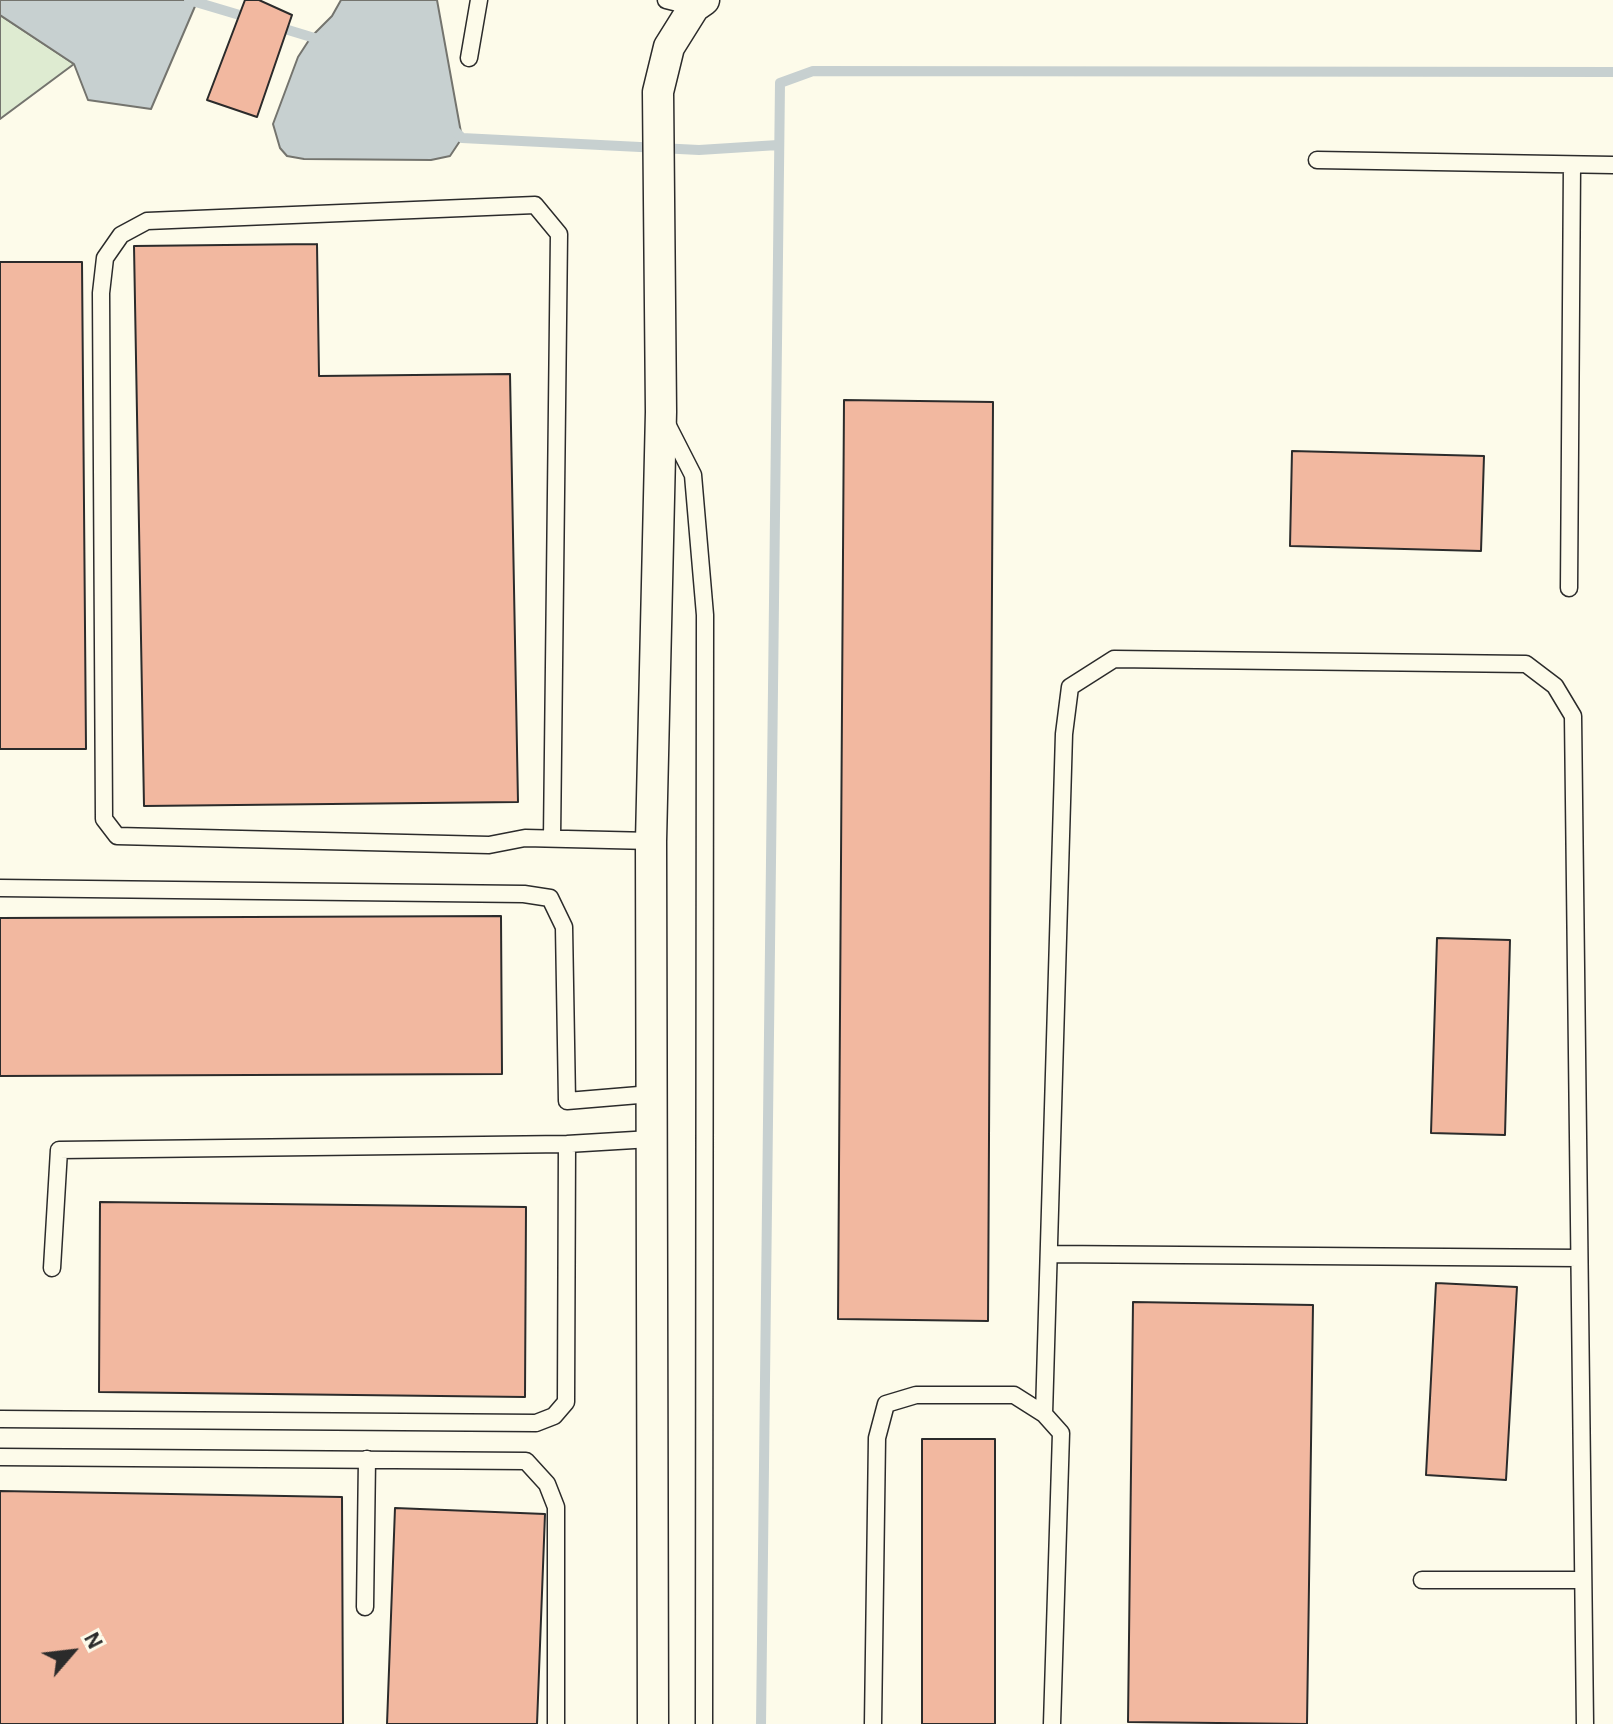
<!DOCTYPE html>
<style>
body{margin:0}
#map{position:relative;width:1613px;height:1724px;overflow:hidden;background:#fdfbea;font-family:"Alegreya Sans",sans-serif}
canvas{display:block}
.north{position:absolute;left:32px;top:1612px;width:80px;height:80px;-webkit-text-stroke:6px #fdfbea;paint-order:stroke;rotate:62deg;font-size:22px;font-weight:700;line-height:32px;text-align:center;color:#2b2b2b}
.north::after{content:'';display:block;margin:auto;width:28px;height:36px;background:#2b2b2b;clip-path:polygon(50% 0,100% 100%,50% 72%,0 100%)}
</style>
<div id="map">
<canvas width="1613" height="1724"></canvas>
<div class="north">N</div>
</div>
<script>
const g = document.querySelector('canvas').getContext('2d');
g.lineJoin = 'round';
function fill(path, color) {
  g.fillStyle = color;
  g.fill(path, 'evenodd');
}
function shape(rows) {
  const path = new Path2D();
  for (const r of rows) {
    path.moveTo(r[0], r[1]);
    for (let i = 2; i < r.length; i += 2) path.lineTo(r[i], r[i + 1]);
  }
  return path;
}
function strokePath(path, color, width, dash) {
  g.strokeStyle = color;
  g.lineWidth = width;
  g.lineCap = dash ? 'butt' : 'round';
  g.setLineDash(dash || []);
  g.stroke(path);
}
const green = shape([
 [0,15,74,64,0,119,0,15]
]);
const water = shape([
 [0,0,195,0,196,4,151,109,88,100,74,64,0,15,0,0],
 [341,0,437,0,462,138,450,156,431,160,304,159,287,156,280,148,273,124,298,57,311,37,332,16,341,0]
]);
const stream = shape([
 [189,0,253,19],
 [275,26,321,40],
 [454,130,462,138,699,150,778,145],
 [761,1724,780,83,813,71,1613,72]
]);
const building = shape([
 [245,0,259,0,292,15,257,117,207,100,245,0],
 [317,244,319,376,510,374,518,802,144,806,134,246,317,244],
 [0,262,82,262,86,749,0,749,0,262],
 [844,400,993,402,988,1321,838,1319,844,400],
 [1292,451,1484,456,1481,551,1290,546,1292,451],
 [501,916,502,1074,0,1076,0,918,501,916],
 [1437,938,1510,940,1505,1135,1431,1133,1437,938],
 [100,1202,526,1207,525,1397,99,1392,100,1202],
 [1436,1283,1517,1287,1506,1480,1426,1475,1436,1283],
 [1133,1302,1313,1305,1307,1724,1128,1722,1133,1302],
 [922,1439,995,1439,995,1724,922,1724,922,1439],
 [0,1491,342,1497,343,1724,0,1724,0,1491],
 [395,1508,545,1514,537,1724,387,1724,395,1508]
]);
const service = shape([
 [666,0,694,7],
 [469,58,479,0],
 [1317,160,1613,165],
 [667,424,693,475,705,615,704,1724],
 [1569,588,1572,165],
 [552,838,559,234,535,205,147,221,121,235,105,258,101,293,104,819,117,836,489,845,525,838,651,841],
 [0,888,524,894,550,898,564,927,567,1101,651,1094],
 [1049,1254,1579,1258],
 [52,1268,59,1150,567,1144,651,1139],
 [1044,1414,1064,734,1070,687,1114,659,1526,664,1555,686,1573,716,1585,1724],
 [0,1419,536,1423,554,1416,566,1402,567,1144],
 [0,1457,526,1461,547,1484,556,1507,556,1724],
 [1422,1580,1583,1580],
 [365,1607,367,1459],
 [873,1724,877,1438,886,1404,916,1395,1014,1395,1044,1414,1061,1433,1052,1724]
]);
const minor = shape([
 [653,1724,651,841,661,412,658,92,669,47,694,7,704,0]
]);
fill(green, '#deebd1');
strokePath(green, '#74746e', 2);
fill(water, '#c7d0d0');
strokePath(water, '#74746e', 2);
strokePath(stream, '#c7d0d0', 10);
fill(building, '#f2b8a0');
strokePath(building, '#2b2b2b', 2);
strokePath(service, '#2b2b2b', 19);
strokePath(minor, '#2b2b2b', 33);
strokePath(service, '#fdfbea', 16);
strokePath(minor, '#fdfbea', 30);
</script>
